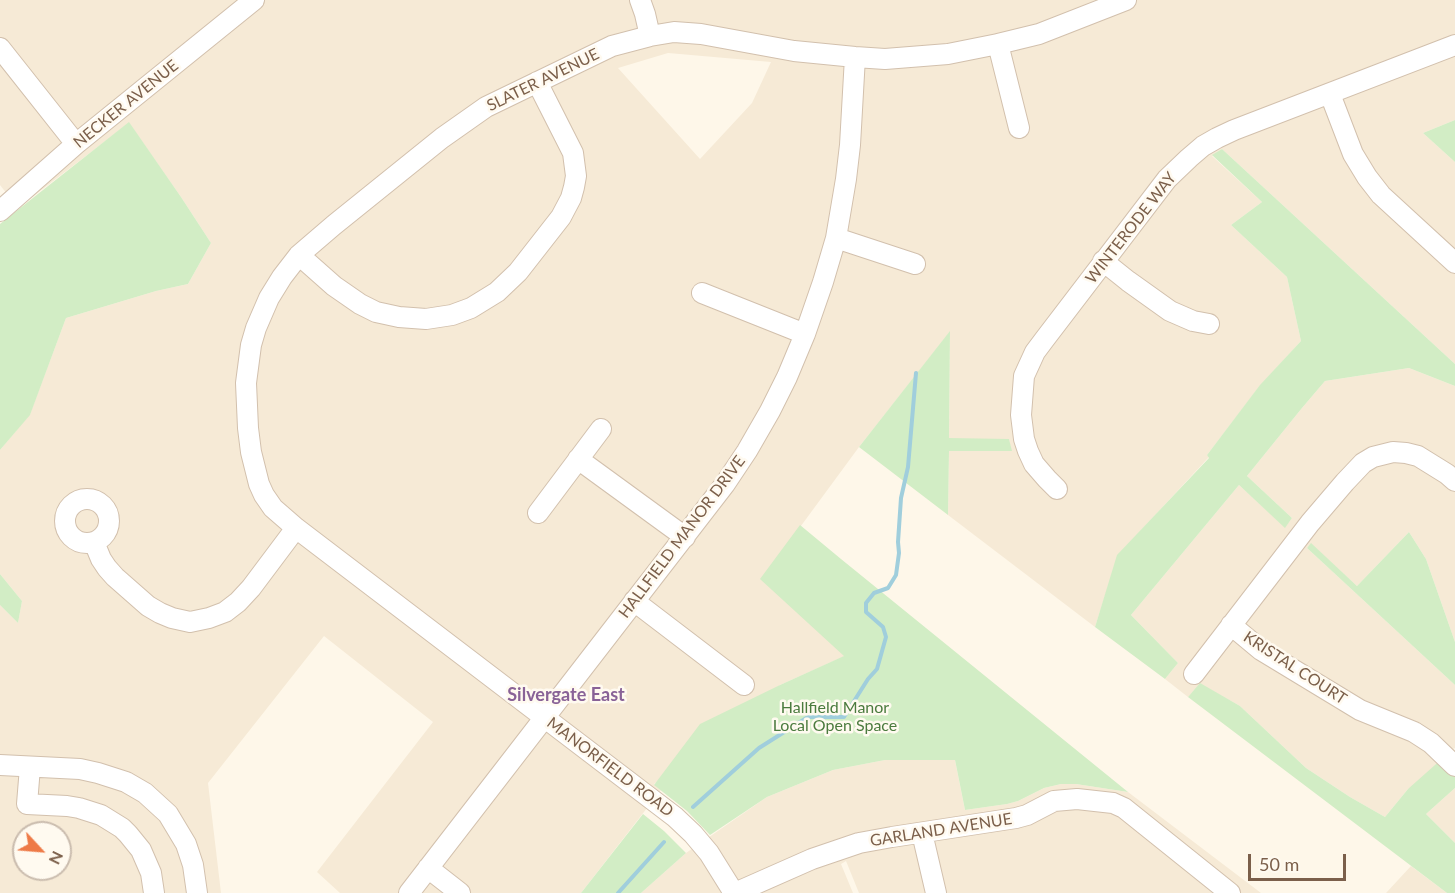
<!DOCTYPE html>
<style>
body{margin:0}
#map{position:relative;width:1455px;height:893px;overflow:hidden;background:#fef7e9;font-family:Lato,sans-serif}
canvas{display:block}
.north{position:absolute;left:12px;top:821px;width:60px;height:60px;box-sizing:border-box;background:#fffaf0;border:2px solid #cabcae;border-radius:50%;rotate:116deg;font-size:16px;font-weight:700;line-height:24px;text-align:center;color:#7b5f4a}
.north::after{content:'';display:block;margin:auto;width:21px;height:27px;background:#ee7a47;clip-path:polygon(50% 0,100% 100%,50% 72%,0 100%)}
.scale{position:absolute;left:1248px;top:854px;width:98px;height:27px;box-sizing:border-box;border:3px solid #7b5f4a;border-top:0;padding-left:8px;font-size:18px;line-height:21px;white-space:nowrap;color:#7b5f4a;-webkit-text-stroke:4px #fffaf0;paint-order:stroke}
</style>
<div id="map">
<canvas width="1455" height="893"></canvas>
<div class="north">N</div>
<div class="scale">50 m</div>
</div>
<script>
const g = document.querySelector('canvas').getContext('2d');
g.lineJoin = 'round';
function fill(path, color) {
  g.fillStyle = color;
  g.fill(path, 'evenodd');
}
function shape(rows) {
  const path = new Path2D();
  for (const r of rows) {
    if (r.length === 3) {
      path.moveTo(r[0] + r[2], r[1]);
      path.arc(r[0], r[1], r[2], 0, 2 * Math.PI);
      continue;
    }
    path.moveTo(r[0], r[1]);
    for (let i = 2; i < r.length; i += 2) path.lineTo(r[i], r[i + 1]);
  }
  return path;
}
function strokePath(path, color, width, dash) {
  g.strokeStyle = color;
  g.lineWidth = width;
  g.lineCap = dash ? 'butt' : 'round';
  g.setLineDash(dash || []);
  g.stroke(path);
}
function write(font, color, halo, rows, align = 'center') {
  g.font = font + ' Lato,sans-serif';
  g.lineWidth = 5;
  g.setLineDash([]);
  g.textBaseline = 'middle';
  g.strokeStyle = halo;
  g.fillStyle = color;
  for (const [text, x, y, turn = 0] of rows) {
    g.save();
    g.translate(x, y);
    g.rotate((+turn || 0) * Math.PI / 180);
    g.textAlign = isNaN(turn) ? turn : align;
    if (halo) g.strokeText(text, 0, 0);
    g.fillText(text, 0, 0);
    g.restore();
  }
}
const residential = shape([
 [0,0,1455,0,1455,120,1423,133,1455,162,1455,364,1222,149,1212,156,1262,202,1231,225,1287,277,1301,341,1260,386,1207,455,1209,457,1118,555,1095,627,948,515,949,450,1011,451,1009,439,949,439,950,332,859,447,784,549,845,656,780,685,654,784,661,790,581,893,340,893,317,872,433,722,324,636,208,783,221,893,0,893,0,605,18,623,22,601,0,574,0,450,30,414,66,318,156,291,188,284,211,243,181,197,129,123,18,208,0,185],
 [668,53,771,62,752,103,700,159,618,68],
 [24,833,60,833,60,869,24,869],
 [1409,368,1455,386,1455,642,1426,559,1409,532,1357,586,1311,544,1307,548,1455,685,1455,748,1453,749,1455,751,1455,768,1408,789,1385,817,1350,797,1306,768,1240,706,1200,684,1188,697,1165,679,1178,663,1131,615,1239,485,1285,527,1292,518,1247,476,1302,408,1325,381],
 [885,760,955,760,965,810,1007,804,1018,801,1044,788,1061,784,1076,784,1128,792,1261,893,859,893,846,861,841,864,853,893,641,893,686,853,767,797,833,770],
 [1455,788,1455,843,1426,814],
 [1411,866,1447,893,1386,893]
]);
const green = shape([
 [1455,120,1455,162,1423,133],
 [129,122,181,197,211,243,188,284,156,291,66,318,30,415,0,450,0,224],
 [1222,149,1455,364,1455,386,1409,368,1325,381,1302,408,1247,476,1292,518,1285,528,1239,485,1131,615,1178,663,1165,679,1095,627,1117,555,1209,458,1207,455,1260,385,1301,341,1287,277,1231,225,1262,202,1212,155],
 [950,331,949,438,1009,439,1012,451,949,451,948,515,859,447],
 [800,525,841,559,1128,792,1076,784,1061,784,1044,788,1018,801,1007,804,965,810,955,760,885,760,833,770,767,797,710,835,687,811,654,785,700,724,780,685,844,656,760,579],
 [1409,532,1426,559,1455,642,1455,685,1307,548,1311,543,1357,586],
 [0,574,22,601,18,623,0,605],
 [1200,683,1240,706,1306,768,1350,797,1385,817,1408,789,1444,757,1455,768,1455,788,1426,814,1455,843,1455,893,1447,893,1188,697],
 [643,814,664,831,686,853,641,893,581,893]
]);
const stream = shape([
 [693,807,759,748,808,717,844,717,868,679,877,669,886,637,883,627,866,612,866,603,874,593,888,588,896,575,899,553,898,542,901,498,908,467,916,373],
 [618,893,664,842]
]);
const minor = shape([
 [640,0,645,14,650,36],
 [998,44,1019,128],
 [0,48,76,144],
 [1330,94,1353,154,1367,177,1381,195,1455,263],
 [0,211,76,144,254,0],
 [836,238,915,264],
 [299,255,334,286,360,304,376,312,399,317,426,319,452,315,471,308,497,292,518,272,561,217,571,198,574,187,576,176,573,153,537,82],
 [1103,261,1128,281,1170,311,1193,321,1209,324],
 [702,293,805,334],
 [578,459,685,537],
 [1057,489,1047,479,1034,464,1028,451,1024,439,1021,415,1024,376,1035,352,1044,340,1167,179,1189,158,1203,146,1217,138,1234,130,1455,45],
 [87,521,22],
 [538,513,601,429],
 [94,542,101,559,107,568,115,577,148,606,160,613,172,618,190,622,209,618,225,612,238,602,251,588,296,528],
 [634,601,744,685],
 [1231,625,1261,650,1360,710,1414,732,1431,743,1455,766],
 [1194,674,1310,523,1345,482,1363,463,1373,457,1393,452,1406,453,1418,456,1447,474,1455,481],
 [0,765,80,769,98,773,126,782,145,793,168,814,186,844,193,865,197,893],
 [30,767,27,804,67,806,79,808,101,815,122,828,128,834,141,850,151,873,154,893],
 [922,833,936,893],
 [428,868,460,893],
 [409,893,725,484,747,451,770,411,787,377,805,334,823,282,836,238,846,179,850,145,855,57],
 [734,893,709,853,693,834,675,817,296,528,273,508,264,495,259,484,251,452,248,428,246,383,251,345,256,328,269,298,282,277,299,255,334,225,442,138,486,107,612,46,650,36,674,32,701,34,794,51,855,57,885,59,948,54,998,44,1039,34,1126,0],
 [735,893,812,859,859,843,892,837,1016,818,1027,815,1054,801,1077,799,1113,803,1124,808,1230,893]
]);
const streetNames = [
 ["SLATER AVENUE",543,80,-26],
 ["NECKER AVENUE",126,104,-39],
 ["WINTERODE WAY",1131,228,-52],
 ["HALLFIELD MANOR DRIVE",682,537,-53],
 ["KRISTAL COURT",1295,668,33],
 ["MANORFIELD ROAD",610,767,37],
 ["GARLAND AVENUE",941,830,-9]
];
const parkNames = [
 ["Hallfield Manor",835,708],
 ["Local Open Space",835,726]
];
const neighbourhoodNames = [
 ["Silvergate East",566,695]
];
fill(residential, '#f6ead6');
fill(green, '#d2edc5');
strokePath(stream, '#a0cedc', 4);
strokePath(minor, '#d2c0ad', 22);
strokePath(minor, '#fff', 20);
write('16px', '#7b5f4a', '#fffaf0', streetNames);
write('16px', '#4b7b3e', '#fffaf0', parkNames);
write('bold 18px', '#896297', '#fffaf0', neighbourhoodNames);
</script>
